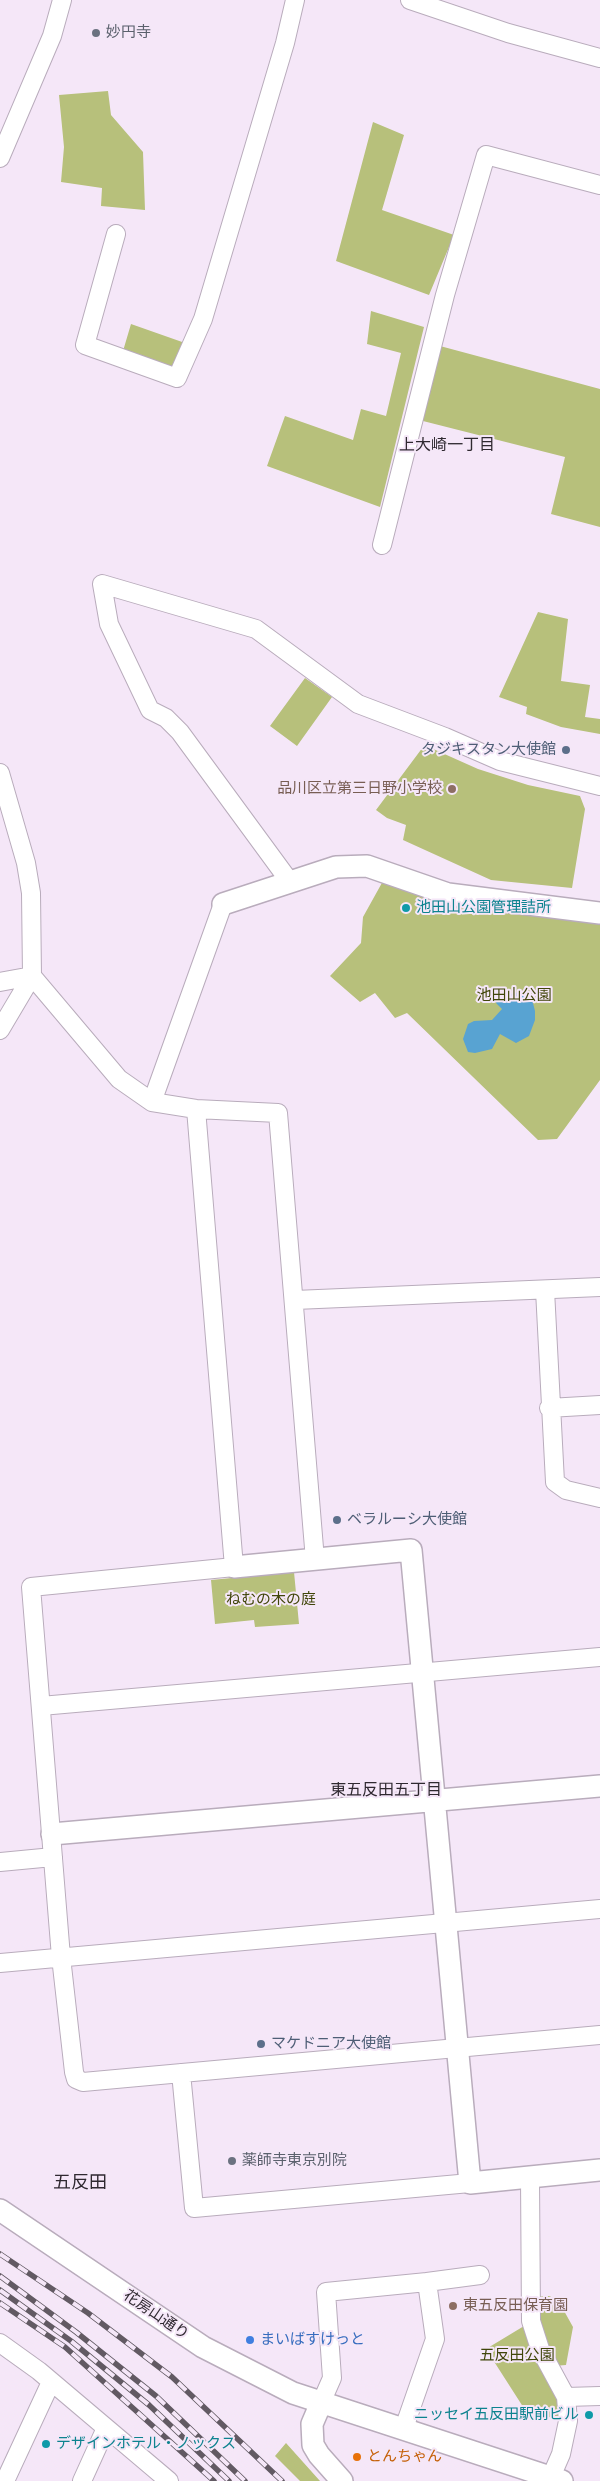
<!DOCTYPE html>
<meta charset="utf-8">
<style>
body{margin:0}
canvas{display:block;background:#f5e7f8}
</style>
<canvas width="600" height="2481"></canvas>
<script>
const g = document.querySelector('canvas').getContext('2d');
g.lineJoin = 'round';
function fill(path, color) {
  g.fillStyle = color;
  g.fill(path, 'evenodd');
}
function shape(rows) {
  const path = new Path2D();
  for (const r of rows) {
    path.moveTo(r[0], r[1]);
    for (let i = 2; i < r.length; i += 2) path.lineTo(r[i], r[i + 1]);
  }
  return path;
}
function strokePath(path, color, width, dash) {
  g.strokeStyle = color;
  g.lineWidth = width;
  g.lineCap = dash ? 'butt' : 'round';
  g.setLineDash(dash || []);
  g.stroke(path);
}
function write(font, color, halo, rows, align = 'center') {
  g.font = font + ' "PT Sans Narrow","Noto Sans JP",sans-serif';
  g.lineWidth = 4;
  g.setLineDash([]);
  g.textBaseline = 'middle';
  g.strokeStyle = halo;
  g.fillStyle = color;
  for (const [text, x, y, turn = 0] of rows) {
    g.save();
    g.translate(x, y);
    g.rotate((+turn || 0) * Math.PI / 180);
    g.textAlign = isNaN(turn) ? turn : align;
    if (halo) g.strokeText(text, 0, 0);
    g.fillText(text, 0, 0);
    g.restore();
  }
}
const green = shape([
 [108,91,111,115,143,152,145,210,101,206,102,188,61,182,64,147,59,95],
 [373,122,404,135,382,210,454,235,429,295,336,261],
 [371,311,424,327,380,507,267,466,285,416,353,440,361,409,386,416,401,353,367,344],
 [131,324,185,343,172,370,123,351],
 [440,346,600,389,600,527,551,514,565,457,419,420],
 [538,612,568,619,561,681,590,685,585,717,600,719,600,734,561,727,526,714,527,707,499,697],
 [305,678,332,697,297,746,270,726],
 [423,747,431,748,478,769,528,785,580,796,585,809,572,888,491,880,403,840,406,825,387,818,376,810],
 [383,881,600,920,600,1080,557,1139,538,1140,407,1013,395,1018,375,993,360,1002,330,976,361,943,363,917],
 [294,1572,299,1624,255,1627,254,1620,215,1624,211,1580],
 [549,2296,558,2300,573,2327,566,2365,553,2366,542,2347,534,2297],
 [529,2323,552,2376,565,2420,527,2413,486,2349],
 [286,2443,320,2481,300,2481,275,2456]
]);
const water = shape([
 [523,991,531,995,535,1011,535,1020,529,1036,516,1043,500,1034,492,1049,475,1053,468,1052,463,1039,468,1024,474,1021,492,1020,502,1009,496,1003,499,997]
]);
const minor = shape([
 [410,0,508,33,600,58],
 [0,158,52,36,62,0],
 [116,234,85,345,177,378,203,319,285,43,295,0],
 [382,545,445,295,486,155,600,185],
 [0,773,26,863,31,893,32,976,0,1030],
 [290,882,180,732,166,718,150,710,109,624,102,584,256,629,358,704,445,737,500,761,600,786],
 [32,976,119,1079,152,1102,196,1109,278,1113,315,1560],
 [0,982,32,976],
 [152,1102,223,904],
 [196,1109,234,1567,31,1587,61,1957,74,2072,76,2079,83,2082,600,2035],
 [545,1290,555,1482,566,1490,600,1498],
 [295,1300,600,1287],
 [549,1408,600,1405],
 [41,1706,600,1657],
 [0,1862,53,1857],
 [0,1963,600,1909],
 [181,2073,194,2208,470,2183],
 [530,2178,531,2321,540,2349,566,2397,568,2421,561,2454,551,2477],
 [427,2282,480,2275],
 [0,2343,39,2371,169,2481],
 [566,2397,600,2396],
 [321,2403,332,2378,326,2292,427,2282,435,2339,404,2428],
 [5,2481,51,2382],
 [82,2481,106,2428]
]);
const tertiary = shape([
 [223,904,336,867,367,866,448,894,600,913],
 [234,1567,411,1550,470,2183,600,2170],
 [52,1834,600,1786],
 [0,2210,203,2347,293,2393,562,2481],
 [321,2403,312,2424,313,2445,319,2455,342,2481]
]);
const rail = shape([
 [0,2254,88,2313,172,2377,282,2481],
 [0,2276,76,2332,156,2396,245,2481],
 [0,2290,71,2341,149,2405,229,2481],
 [0,2303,65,2347,214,2481]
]);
const markers = [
 [96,33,5,"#6b7280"],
 [566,750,5,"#5c6f8a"],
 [452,789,5,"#8d6e63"],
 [406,908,5,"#0f9aa8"],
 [337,1520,5,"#5c6f8a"],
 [261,2044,5,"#5c6f8a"],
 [232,2161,5,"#6b7280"],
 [453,2306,5,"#8d6e63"],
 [250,2340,5,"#3f7fe0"],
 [589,2415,5,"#0f9aa8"],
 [46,2444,5,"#0f9aa8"],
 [357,2457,5,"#e8710a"]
];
const worshipNames = [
 ["妙円寺",106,33],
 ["薬師寺東京別院",242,2161]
];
const serviceNames = [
 ["タジキスタン大使館",556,750,"right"],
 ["ベラルーシ大使館",347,1520],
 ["マケドニア大使館",271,2044]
];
const educationNames = [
 ["品川区立第三日野小学校",442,789],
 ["東五反田保育園",463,2306,"left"]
];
const cultureNames = [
 ["池田山公園管理詰所",416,908],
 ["ニッセイ五反田駅前ビル",579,2415,"right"],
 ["デザインホテル・ノックス",56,2444]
];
const parkNames = [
 ["池田山公園",514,996],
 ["ねむの木の庭",271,1600],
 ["五反田公園",517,2356]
];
const streetNames = [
 ["花房山通り",156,2315,34]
];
const shopNames = [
 ["まいばすけっと",260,2340]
];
const foodNames = [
 ["とんちゃん",367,2457]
];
const neighbourhoodNames = [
 ["上大崎一丁目",447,445],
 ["東五反田五丁目",386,1790]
];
const quarterNames = [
 ["五反田",80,2183]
];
fill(green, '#b7c07b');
fill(water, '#58a3d2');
strokePath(minor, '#b9acbc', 20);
strokePath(tertiary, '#b9acbc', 24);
strokePath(minor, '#fff', 18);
strokePath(tertiary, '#fff', 21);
strokePath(rail, '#625a63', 5.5);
strokePath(rail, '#f5e7f8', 4, [11]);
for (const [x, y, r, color] of markers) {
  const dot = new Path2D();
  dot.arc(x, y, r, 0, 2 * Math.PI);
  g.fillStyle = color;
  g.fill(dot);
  strokePath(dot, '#f5e7f8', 2);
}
write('15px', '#5b616d', '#f5e7f8', worshipNames, 'left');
write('15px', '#4e5e75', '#f5e7f8', serviceNames, 'left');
write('15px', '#785e54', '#f5e7f8', educationNames, 'right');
write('15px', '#0d838f', '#f5e7f8', cultureNames, 'left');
write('15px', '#41460a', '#f5e7f8', parkNames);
write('15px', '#2f2930', '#f5e7f8', streetNames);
write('15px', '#366cbe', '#f5e7f8', shopNames, 'left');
write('15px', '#c56008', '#f5e7f8', foodNames, 'left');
write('16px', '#2f2930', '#f5e7f8', neighbourhoodNames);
write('18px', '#2f2930', '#f5e7f8', quarterNames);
</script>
